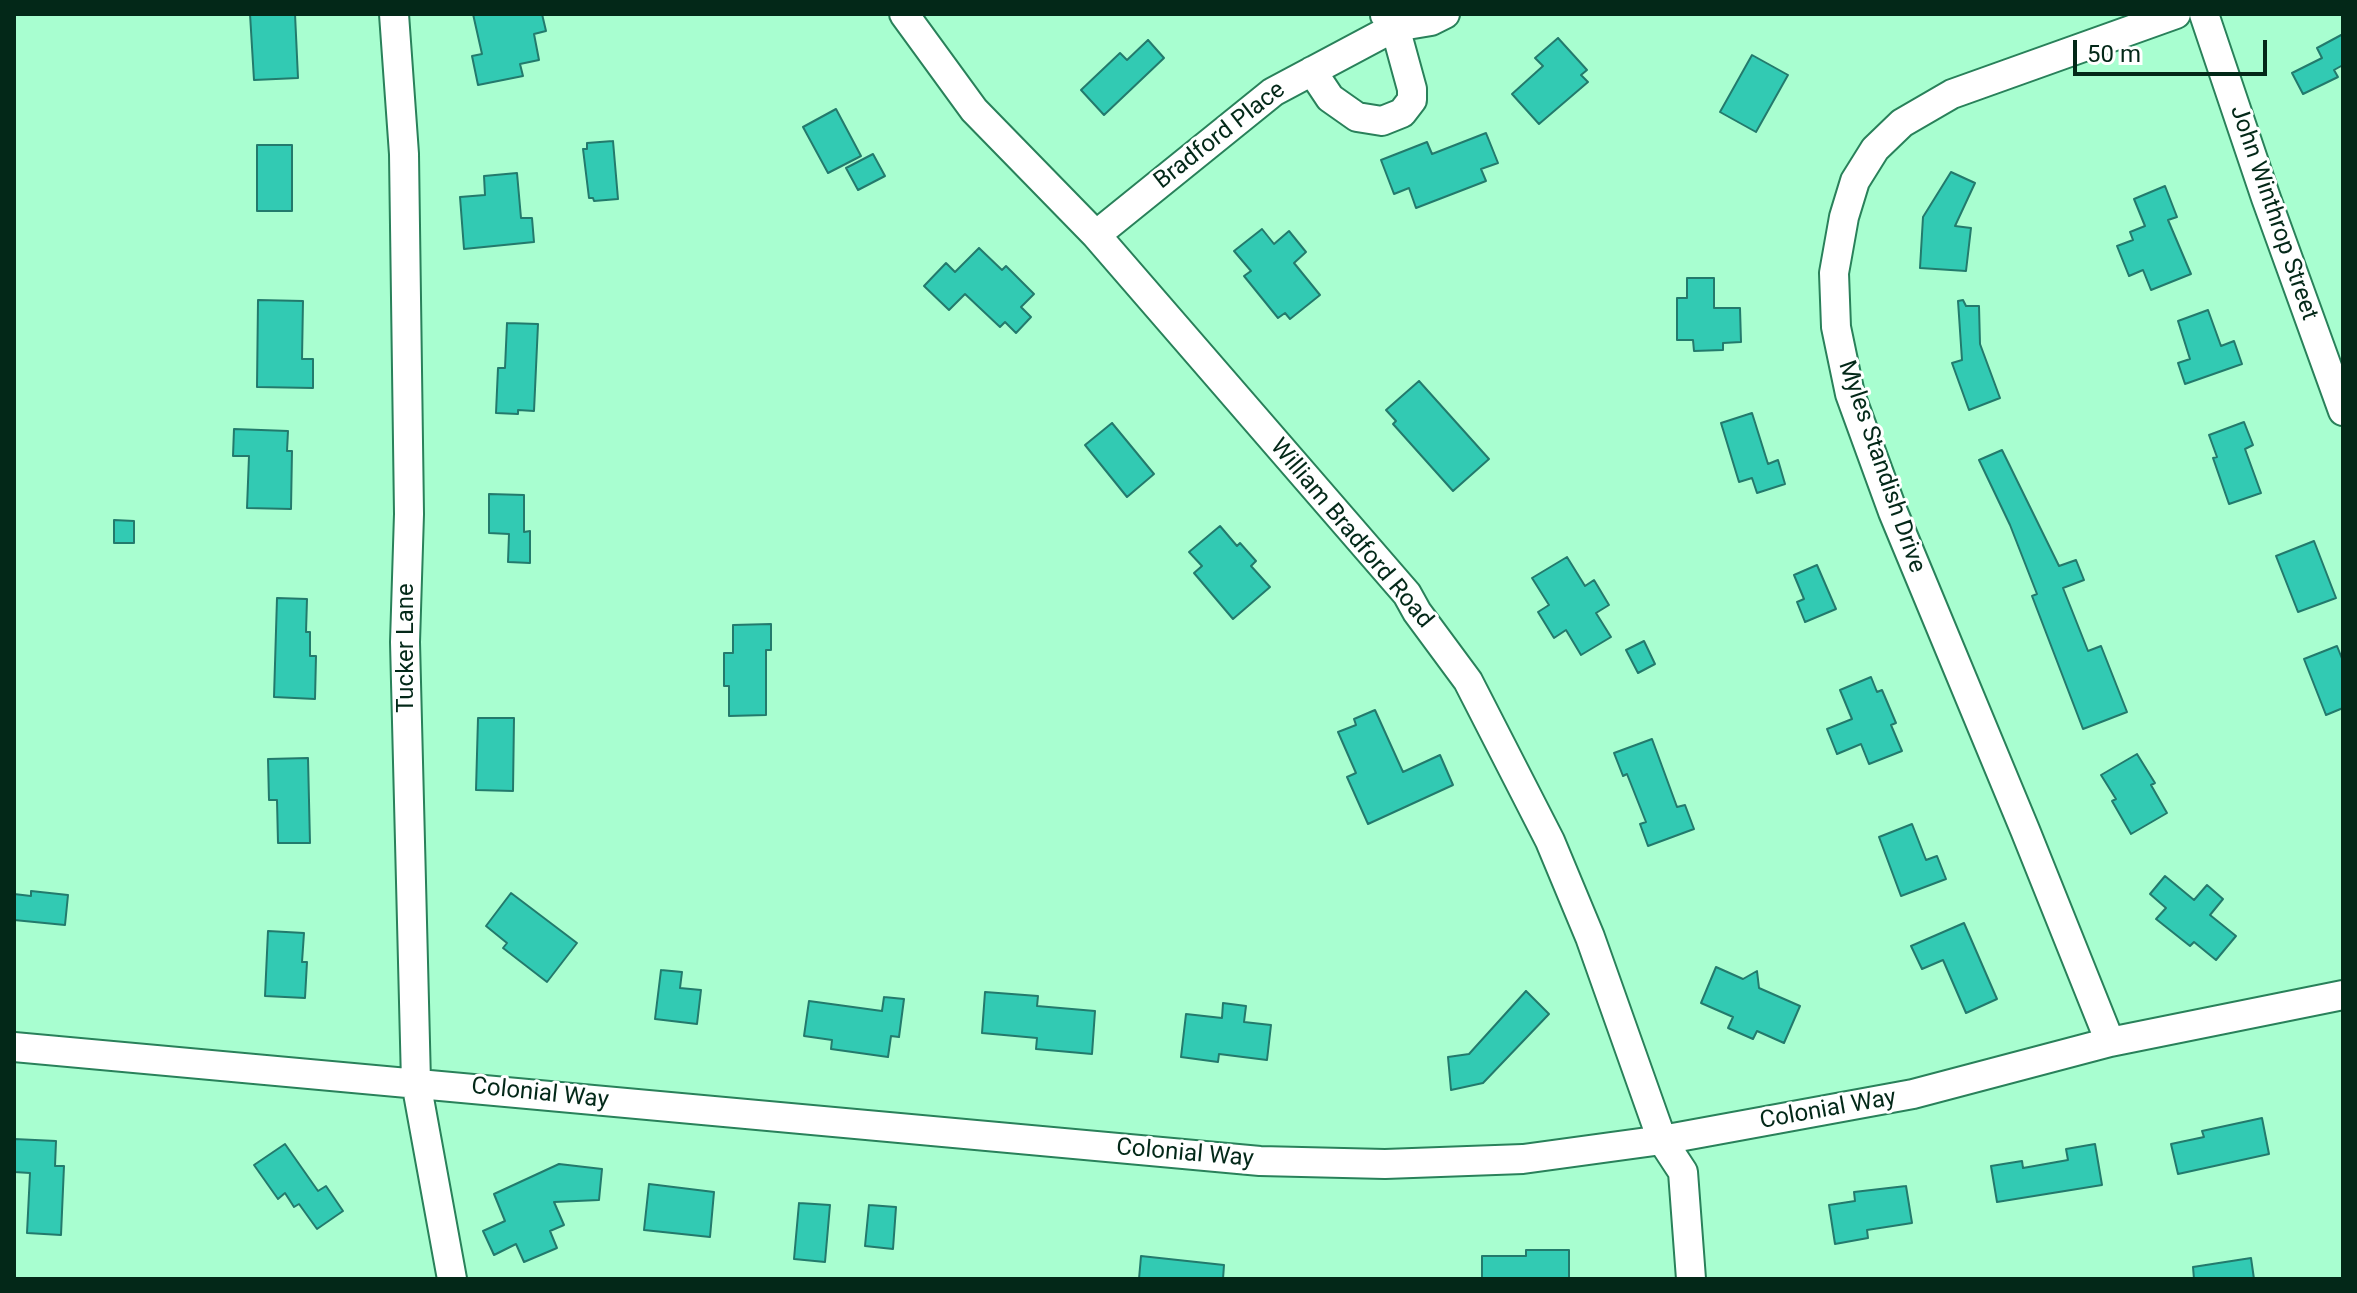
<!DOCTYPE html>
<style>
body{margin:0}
#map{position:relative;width:2357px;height:1293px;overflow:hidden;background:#a8fed0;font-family:Roboto,sans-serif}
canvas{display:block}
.frame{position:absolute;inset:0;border:16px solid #032818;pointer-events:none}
.scale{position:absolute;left:2073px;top:40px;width:194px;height:36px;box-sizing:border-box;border:4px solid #032818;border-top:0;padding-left:10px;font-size:24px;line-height:28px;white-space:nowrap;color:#032818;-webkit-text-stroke:6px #fff;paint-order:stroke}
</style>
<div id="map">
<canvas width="2357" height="1293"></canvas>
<div class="frame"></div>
<div class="scale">50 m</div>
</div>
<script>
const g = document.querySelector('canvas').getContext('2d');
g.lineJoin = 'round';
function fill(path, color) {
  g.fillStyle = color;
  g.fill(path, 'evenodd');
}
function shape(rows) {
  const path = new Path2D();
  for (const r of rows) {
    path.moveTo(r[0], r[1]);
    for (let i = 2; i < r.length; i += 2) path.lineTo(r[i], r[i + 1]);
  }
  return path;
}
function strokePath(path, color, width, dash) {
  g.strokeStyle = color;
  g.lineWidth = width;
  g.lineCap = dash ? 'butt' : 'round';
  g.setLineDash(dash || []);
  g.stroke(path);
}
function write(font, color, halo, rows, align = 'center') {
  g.font = font + ' Roboto,sans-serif';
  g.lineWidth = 6;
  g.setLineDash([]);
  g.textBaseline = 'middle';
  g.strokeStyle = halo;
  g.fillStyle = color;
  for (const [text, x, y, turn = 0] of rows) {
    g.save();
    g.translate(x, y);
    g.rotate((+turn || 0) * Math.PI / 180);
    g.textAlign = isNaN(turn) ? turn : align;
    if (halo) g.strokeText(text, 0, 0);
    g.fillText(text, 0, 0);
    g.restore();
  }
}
const building = shape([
 [250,14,295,14,298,78,254,80,250,14],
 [473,14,542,14,546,31,534,34,539,60,520,64,523,76,478,85,472,56,482,54,473,14],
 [2343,34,2343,65,2334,70,2338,77,2303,94,2292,73,2322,58,2317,48,2343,34],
 [1558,38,1587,70,1581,75,1588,82,1539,124,1512,94,1543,66,1535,58,1558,38],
 [1148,40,1164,58,1104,115,1081,90,1120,53,1127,60,1148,40],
 [1752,55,1788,75,1756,132,1720,112,1752,55],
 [836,109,861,156,828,173,803,127,836,109],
 [1486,133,1498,163,1481,169,1486,181,1416,208,1409,188,1394,194,1381,160,1427,142,1432,154,1486,133],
 [613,141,618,199,594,201,593,198,589,198,583,149,587,149,587,143,613,141],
 [257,145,292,145,292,211,257,211,257,145],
 [873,154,885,176,858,190,846,168,873,154],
 [1951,172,1975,183,1955,226,1971,228,1966,271,1920,268,1923,217,1951,172],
 [517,173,521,218,532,218,534,242,464,249,460,197,485,195,484,176,517,173],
 [2165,186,2177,217,2168,220,2191,274,2151,290,2143,270,2129,276,2117,246,2133,240,2130,232,2145,226,2134,199,2165,186],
 [1262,229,1274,244,1289,231,1306,252,1294,263,1320,295,1290,319,1285,313,1278,318,1244,276,1251,271,1234,251,1262,229],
 [979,248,1002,270,1006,266,1034,294,1021,307,1031,317,1016,333,1005,322,1000,327,965,294,949,310,924,286,946,263,955,272,979,248],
 [1687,278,1714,278,1714,308,1740,308,1741,342,1723,343,1723,350,1694,351,1693,340,1677,340,1677,298,1687,298,1687,278],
 [258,300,303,301,302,359,313,359,313,388,257,387,258,300],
 [1963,300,1966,306,1979,306,1980,344,2000,398,1969,410,1952,363,1962,360,1958,301,1963,300],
 [2208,310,2221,346,2234,341,2242,364,2185,384,2178,363,2190,359,2178,321,2208,310],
 [507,323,538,324,534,411,518,410,518,414,496,413,498,368,505,368,507,323],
 [1419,381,1489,459,1453,491,1393,424,1396,421,1386,410,1419,381],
 [1752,413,1768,464,1778,460,1785,484,1757,493,1752,478,1739,482,1721,423,1752,413],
 [2244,422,2253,445,2245,449,2261,493,2229,504,2213,458,2217,457,2209,435,2244,422],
 [1112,423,1154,474,1127,497,1085,445,1112,423],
 [234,429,288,431,287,451,292,451,291,509,247,508,249,456,233,456,234,429],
 [2002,450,2059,566,2076,560,2084,580,2063,588,2088,651,2101,646,2127,712,2083,729,2032,596,2037,594,2010,525,1979,460,2002,450],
 [489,494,524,495,524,532,530,531,530,563,508,562,509,534,489,533,489,494],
 [114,520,134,521,134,543,114,543,114,520],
 [1220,526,1237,546,1240,543,1256,561,1251,566,1270,587,1233,619,1194,573,1202,566,1189,552,1220,526],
 [2314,541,2336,598,2298,612,2276,556,2314,541],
 [1567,557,1585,586,1594,580,1609,605,1596,613,1611,637,1581,655,1566,630,1554,638,1538,612,1549,605,1532,578,1567,557],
 [1817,565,1836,609,1805,622,1797,602,1804,599,1794,575,1817,565],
 [277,598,307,599,306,632,310,632,310,656,316,656,315,699,274,697,277,598],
 [771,624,771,650,766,650,766,715,729,716,729,686,724,686,724,653,733,653,733,625,771,624],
 [1644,641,1655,664,1638,673,1626,650,1644,641],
 [2337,646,2343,661,2343,708,2326,715,2304,659,2337,646],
 [1871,677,1877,692,1882,690,1896,723,1891,725,1902,751,1869,764,1861,744,1837,754,1827,729,1852,719,1840,690,1871,677],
 [1375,710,1403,772,1440,755,1453,785,1368,824,1347,777,1356,773,1338,732,1356,725,1354,719,1375,710],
 [478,718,514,718,513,791,476,790,478,718],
 [1652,739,1677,807,1685,805,1694,829,1648,846,1640,824,1646,822,1627,774,1623,776,1614,753,1652,739],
 [2137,754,2155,783,2151,785,2167,813,2131,834,2112,801,2116,799,2101,775,2137,754],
 [308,758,310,843,278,843,277,800,269,800,268,759,308,758],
 [1912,824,1926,860,1937,856,1946,879,1901,896,1879,837,1912,824],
 [2165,876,2194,900,2207,885,2223,899,2210,915,2236,936,2216,960,2194,942,2190,946,2156,919,2166,908,2150,894,2165,876],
 [31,891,68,895,65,925,14,920,14,894,31,896,31,891],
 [511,893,577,943,547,982,503,948,507,943,486,926,511,893],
 [1964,923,1997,999,1966,1013,1943,960,1922,969,1911,946,1964,923],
 [268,931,304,933,302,962,307,962,305,998,265,996,268,931],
 [1716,967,1743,979,1757,971,1759,988,1800,1006,1784,1043,1757,1031,1753,1039,1728,1028,1733,1017,1701,1003,1716,967],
 [661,970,682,972,680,988,701,990,697,1024,655,1019,661,970],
 [1526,991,1549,1014,1483,1083,1451,1090,1448,1057,1469,1054,1526,991],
 [985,992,1038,996,1037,1006,1095,1011,1092,1054,1036,1049,1037,1038,982,1033,985,992],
 [884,997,904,999,899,1037,891,1036,888,1057,831,1049,832,1040,804,1036,809,1001,882,1011,884,997],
 [1223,1003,1246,1006,1244,1022,1271,1025,1267,1060,1219,1054,1218,1062,1181,1057,1186,1014,1222,1018,1223,1003],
 [2262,1118,2269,1154,2178,1174,2171,1144,2204,1137,2202,1131,2262,1118],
 [14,1139,56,1141,55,1166,64,1166,61,1235,27,1233,30,1173,14,1172,14,1139],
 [285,1144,318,1191,326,1186,343,1211,317,1229,299,1204,294,1207,285,1193,278,1199,254,1165,285,1144],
 [2095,1144,2102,1185,1997,1202,1991,1166,2022,1161,2023,1168,2068,1160,2066,1149,2095,1144],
 [559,1164,602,1169,599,1200,554,1202,564,1225,550,1231,557,1248,524,1262,516,1244,494,1255,483,1231,505,1221,494,1194,559,1164],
 [649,1184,714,1192,710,1237,644,1230,649,1184],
 [1906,1186,1912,1223,1867,1230,1868,1238,1835,1244,1829,1205,1855,1201,1854,1192,1906,1186],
 [799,1203,830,1205,825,1262,794,1259,799,1203],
 [869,1205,896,1207,893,1249,865,1246,869,1205],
 [1526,1250,1569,1250,1569,1279,1482,1279,1482,1256,1526,1256,1526,1250],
 [1141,1256,1224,1265,1223,1279,1139,1279,1141,1256],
 [2251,1258,2254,1279,2194,1279,2193,1267,2251,1258]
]);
const street = shape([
 [394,14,404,154,409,514,405,642,416,1082,452,1279],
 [904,14,974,110,1096,235,1407,594,1417,612,1468,681,1550,841,1590,937,1662,1140,1683,1172,1691,1279],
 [2204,14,2266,198,2343,411],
 [1312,71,1330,98,1357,117,1382,121,1402,113,1412,100,1412,89,1395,27,1385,15],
 [1096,235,1273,92,1395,27,1431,21,1445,14],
 [2110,1042,2025,830,1893,512,1850,394,1836,327,1834,273,1844,217,1855,181,1875,149,1902,123,1952,94,2176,14],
 [14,1047,1260,1161,1385,1164,1523,1159,1662,1140,1913,1094,2110,1042,2343,995]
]);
const streetNames = [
 ["Bradford Place",1220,136,-38],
 ["John Winthrop Street",2273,213,71],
 ["Myles Standish Drive",1881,467,71],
 ["William Bradford Road",1351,534,50],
 ["Tucker Lane",407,648,-90],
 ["Colonial Way",540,1094,6],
 ["Colonial Way",1828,1110,-10],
 ["Colonial Way",1185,1154,5]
];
fill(building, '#32cab3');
strokePath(building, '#237a6c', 2);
strokePath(street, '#29815a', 32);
strokePath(street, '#fff', 28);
write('24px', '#032818', '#fff', streetNames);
</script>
